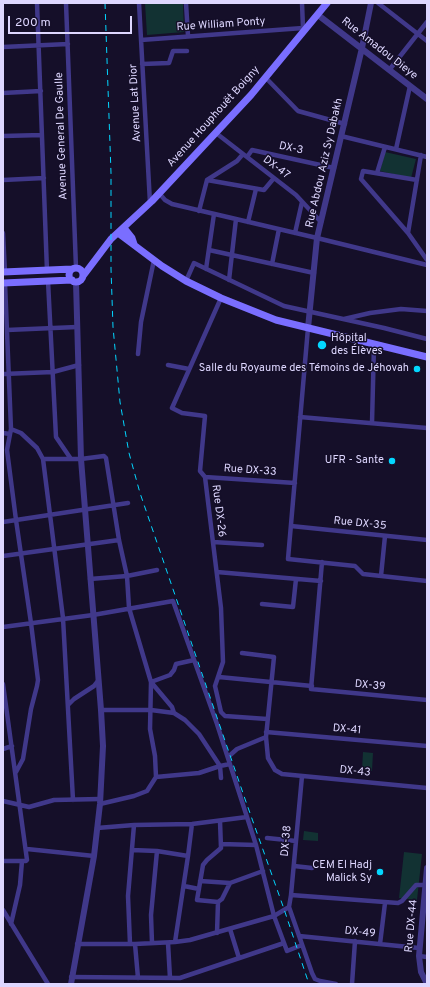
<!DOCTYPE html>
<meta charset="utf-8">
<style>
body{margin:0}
#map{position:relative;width:430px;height:987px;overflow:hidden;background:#150f29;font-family:Overpass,sans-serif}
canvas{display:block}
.frame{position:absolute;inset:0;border:4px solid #ded7ff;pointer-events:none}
.scale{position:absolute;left:8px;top:16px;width:124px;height:18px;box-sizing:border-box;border:2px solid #ded7ff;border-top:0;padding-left:5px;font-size:12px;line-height:14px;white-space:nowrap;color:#ded7ff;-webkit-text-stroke:3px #150f29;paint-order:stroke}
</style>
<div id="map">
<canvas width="430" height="987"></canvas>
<div class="frame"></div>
<div class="scale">200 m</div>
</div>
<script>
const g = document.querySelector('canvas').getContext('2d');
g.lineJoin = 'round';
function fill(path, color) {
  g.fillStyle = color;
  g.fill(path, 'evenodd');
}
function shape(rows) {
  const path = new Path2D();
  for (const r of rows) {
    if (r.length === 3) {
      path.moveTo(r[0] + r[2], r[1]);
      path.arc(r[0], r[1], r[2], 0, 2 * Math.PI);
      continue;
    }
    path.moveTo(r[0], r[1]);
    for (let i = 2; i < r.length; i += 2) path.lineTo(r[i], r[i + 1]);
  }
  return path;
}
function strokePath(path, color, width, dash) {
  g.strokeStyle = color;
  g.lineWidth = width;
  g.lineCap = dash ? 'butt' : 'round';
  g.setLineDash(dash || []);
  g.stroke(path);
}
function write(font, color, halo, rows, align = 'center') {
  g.font = font + ' Overpass,sans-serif';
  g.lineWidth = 3;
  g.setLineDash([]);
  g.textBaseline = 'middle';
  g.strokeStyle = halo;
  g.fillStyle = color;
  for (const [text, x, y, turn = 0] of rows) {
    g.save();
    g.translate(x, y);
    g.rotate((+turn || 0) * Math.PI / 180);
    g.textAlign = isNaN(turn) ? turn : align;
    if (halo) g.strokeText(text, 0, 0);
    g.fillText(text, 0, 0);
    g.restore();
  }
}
const green = shape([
 [145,3,183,3,184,32,147,35],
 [385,152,416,159,411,178,380,171],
 [363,752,373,753,372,771,362,770],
 [304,831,318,833,318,841,303,840],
 [404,852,422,854,417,900,399,898]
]);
const minor = shape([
 [37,3,47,271],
 [66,3,76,268],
 [139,3,150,203],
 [186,3,188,36],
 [302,3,303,28],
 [378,3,427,41],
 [141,40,303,28],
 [3,47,68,44],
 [142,64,169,63,173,51,187,51],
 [390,69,427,22],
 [265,77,298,111,345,124],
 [3,93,41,91],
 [216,133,296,195,321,222],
 [3,136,42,135],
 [341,136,427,157],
 [396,149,410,86],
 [247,157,252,150,334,168],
 [377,173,385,147],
 [3,180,44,178],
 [207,180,264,190,274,178],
 [417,180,363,171,361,179,408,233,427,260],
 [159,193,165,200,172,204,317,238,427,265],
 [199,211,207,180,237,161,243,154],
 [248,222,256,189],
 [3,233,5,272],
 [295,233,302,202],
 [408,233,421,155],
 [209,250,314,273],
 [272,264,279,229],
 [206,269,214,214],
 [229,280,236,219],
 [48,281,56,437,71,459],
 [186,281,194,263,284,306,384,328,427,339],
 [5,283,11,429,7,450,16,520,31,623,38,680,37,686,31,709,23,759,16,772],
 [221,298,172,408,182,413,205,416,200,471,205,477,221,608,223,662,215,686,221,712,225,716,267,719],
 [344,319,370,313,401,309,427,311],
 [308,328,288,559,355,566,363,574,427,581],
 [7,330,77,327],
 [138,354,141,322,154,260],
 [168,365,189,369],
 [3,374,53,372,79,365],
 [300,417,427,428],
 [372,423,374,345],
 [11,429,21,433,37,448,43,459,63,618,73,800],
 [3,433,10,434],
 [43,459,81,459,104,456,106,458,119,540,127,576,129,608,151,682,150,729,155,756,156,777],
 [205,477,295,483],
 [3,522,128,503],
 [291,526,427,540],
 [213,542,262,545],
 [3,556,119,540],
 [322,562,311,689,427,700],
 [217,572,321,581],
 [381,576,385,536],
 [90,579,127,576,157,570],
 [262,604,293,607,296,579],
 [3,627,93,615,173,601,217,724,256,845,274,916,287,951,302,945],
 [242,653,274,657,266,737,268,758,275,770,282,774,427,788],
 [219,677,312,686],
 [151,682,170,675,174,670,176,664,194,660],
 [151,682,172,707,174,713],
 [3,684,27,860,26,861,3,861],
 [68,705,74,699,94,686,98,681],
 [101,710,151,710,174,713,185,720,199,734,220,766,230,764],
 [266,732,427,746],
 [3,749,12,746],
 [228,757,237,749,266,737],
 [3,801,29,807,54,800,100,799],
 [100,804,134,796,147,791,156,777,199,773,220,766,221,778],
 [220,821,221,848,207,860,203,865,197,900,218,902,222,899,230,883,263,871],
 [97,828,134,825,192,824,247,817],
 [267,838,296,841],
 [221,844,256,845],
 [27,849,94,856],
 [132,850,157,851,188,856],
 [294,866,312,868],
 [200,881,230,883],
 [184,886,199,889],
 [291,895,398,903,402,901,416,885,427,885],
 [289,907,291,895,302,776],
 [289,907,312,973,315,979,320,981,336,984],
 [3,910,48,984],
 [11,924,20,885,22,861],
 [230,929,239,958],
 [217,933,218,902],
 [299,936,419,948],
 [175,942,188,856,192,824],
 [152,943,151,915,157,851],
 [168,943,170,978],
 [77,944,135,944,175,942,190,940,274,916,289,907],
 [130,944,128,896,134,825],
 [135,944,138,978],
 [380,944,385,903],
 [419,956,427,957],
 [71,977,180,978,284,943],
 [352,984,355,941]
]);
const tertiary = shape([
 [318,15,427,99],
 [308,328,317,238,362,48,371,3],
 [71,984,94,856,100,804,103,746,101,710,81,459,76,282],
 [427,984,421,972,419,956,427,868]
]);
const secondary = shape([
 [124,228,132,238,134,244],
 [118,233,162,266,186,281,221,298,276,320,427,357],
 [76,275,7],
 [3,272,72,269],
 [83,276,111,239,152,201,251,95,327,3],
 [3,283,72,280]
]);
const rail = shape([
 [105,3,111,173,111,269,113,327,120,402,129,453,140,493,245,799,284,909,309,984]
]);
const markers = [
 [322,345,5,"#03d7ff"],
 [417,369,4,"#03d7ff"],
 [392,461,4,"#03d7ff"],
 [380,872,4,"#03d7ff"]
];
const streetNames = [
 ["Rue William Ponty",221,25,-4],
 ["Rue Amadou Dieye",379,49,38],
 ["Avenue Lat Dior",136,103,-93],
 ["Avenue Houphouët Boigny",214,117,-48],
 ["Avenue General De Gaulle",62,136,-92],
 ["DX-3",291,149,12],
 ["Rue Abdou Aziz Sy Dabakh",325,163,-77],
 ["DX-47",276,168,37],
 ["Rue DX-33",250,471,4],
 ["Rue DX-26",218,511,83],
 ["Rue DX-35",360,524,6],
 ["DX-39",370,686,5],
 ["DX-41",347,730,5],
 ["DX-43",355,772,6],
 ["DX-38",287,841,-85],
 ["Rue DX-44",412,926,-85],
 ["DX-49",360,933,6]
];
const poiNames = [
 ["Hôpital",331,339,"left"],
 ["des Élèves",331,352,"left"],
 ["Salle du Royaume des Témoins de Jéhovah",409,369],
 ["UFR - Sante",384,461],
 ["CEM El Hadj",372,866],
 ["Malick Sy",372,879]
];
fill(green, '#123233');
strokePath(minor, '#40388a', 4.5);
strokePath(tertiary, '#40388a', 6);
strokePath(secondary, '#7a6eff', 7);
strokePath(rail, '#03d7ff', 1, [6, 5]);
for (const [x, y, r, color] of markers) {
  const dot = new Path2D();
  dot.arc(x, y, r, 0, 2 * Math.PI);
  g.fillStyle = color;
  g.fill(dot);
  strokePath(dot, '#150f29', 1.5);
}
write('11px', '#ded7ff', '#150f29', streetNames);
write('11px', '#ded7ff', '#150f29', poiNames, 'right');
</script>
